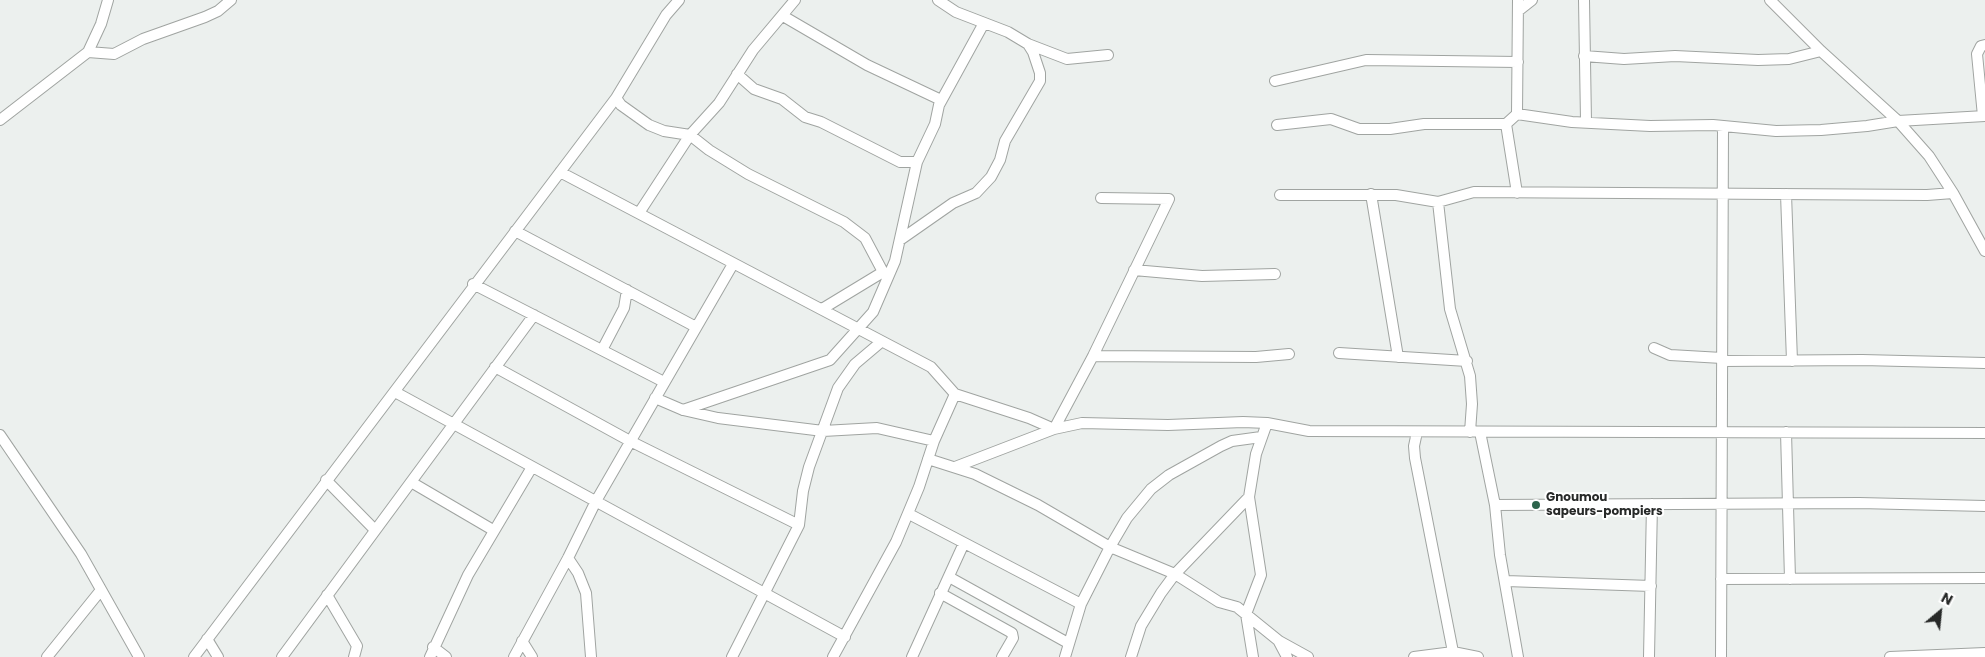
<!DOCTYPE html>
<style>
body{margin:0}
#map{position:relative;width:1985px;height:657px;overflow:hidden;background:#ecf0ee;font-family:Poppins,sans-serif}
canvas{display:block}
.north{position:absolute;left:1915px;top:587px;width:50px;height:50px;-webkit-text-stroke:4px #fff;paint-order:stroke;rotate:28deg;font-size:14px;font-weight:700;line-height:20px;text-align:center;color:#272928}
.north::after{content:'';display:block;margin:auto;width:18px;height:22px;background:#272928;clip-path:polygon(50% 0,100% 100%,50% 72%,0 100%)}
</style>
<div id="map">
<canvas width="1985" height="657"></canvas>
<div class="north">N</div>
</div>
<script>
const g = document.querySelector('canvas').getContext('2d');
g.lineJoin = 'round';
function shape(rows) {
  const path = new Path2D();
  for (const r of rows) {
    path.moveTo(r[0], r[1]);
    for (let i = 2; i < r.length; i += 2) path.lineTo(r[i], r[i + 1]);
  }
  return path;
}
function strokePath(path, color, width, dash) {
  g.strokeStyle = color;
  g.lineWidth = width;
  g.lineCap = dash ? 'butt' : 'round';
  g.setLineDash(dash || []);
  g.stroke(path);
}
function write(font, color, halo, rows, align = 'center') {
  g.font = font + ' Poppins,sans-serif';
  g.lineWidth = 4;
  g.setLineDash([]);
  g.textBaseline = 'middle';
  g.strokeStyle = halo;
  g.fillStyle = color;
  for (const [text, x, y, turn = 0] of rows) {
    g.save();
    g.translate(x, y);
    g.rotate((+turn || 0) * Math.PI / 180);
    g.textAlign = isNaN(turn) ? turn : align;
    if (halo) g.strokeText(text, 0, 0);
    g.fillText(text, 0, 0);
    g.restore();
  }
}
const minor = shape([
 [679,0,666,15,616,98,621,105,649,125,664,131,690,135,709,150,748,174,844,222,865,238,883,272,888,276],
 [938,0,956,12,1008,32,1028,44,1067,59,1108,55],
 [1584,0,1586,121],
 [1770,0,1821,51,1898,121,1929,156,1953,193,1985,251],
 [1518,11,1532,0],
 [783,16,867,65,941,100],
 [88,52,114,54,143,39,205,17,218,11,231,0],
 [1584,56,1624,59,1675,56,1758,60,1789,59,1821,51],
 [737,74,754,89,782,99,805,117,821,122,900,162,917,162],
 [1275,81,1366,60,1518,62],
 [1517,114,1572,122,1650,126,1713,125,1776,131,1821,130,1867,126,1898,121,1985,116],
 [1983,116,1977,54,1981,46,1985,45],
 [0,120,88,52,101,24,108,0],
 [1277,125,1331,119,1359,129,1390,129,1424,124,1506,124],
 [560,172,931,367,955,394,1029,418,1054,429,1082,423,1168,425,1243,422,1267,423,1309,431,1985,433],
 [1517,193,1506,124,1517,114,1518,0],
 [1371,194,1398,357],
 [1786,194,1792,361],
 [1280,195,1396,195,1438,202,1474,192,1927,195,1953,193],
 [1438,202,1450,309,1470,376,1472,404,1470,432],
 [639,213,690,135,719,103,753,50,795,0],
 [515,231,696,327],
 [900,240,953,203,976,193,991,177,1000,160,1005,141,1040,81,1040,73,1033,52,1028,44],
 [1134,270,1202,276,1275,274],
 [473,284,664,382],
 [822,309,883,272],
 [1654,348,1670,355,1722,358],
 [602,350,624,308,627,290],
 [1339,353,1467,361],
 [1093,356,1256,357,1289,354],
 [1722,361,1862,360,1985,363],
 [495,367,630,441,799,525],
 [395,392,845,637],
 [655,398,683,410,718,418,823,431,877,428,934,441],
 [683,410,830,360,873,312,895,261,917,162,935,124,939,105,984,23],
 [1417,432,1414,446,1415,458,1453,652],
 [1480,432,1495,505,1500,555,1518,657],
 [1786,432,1790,579],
 [0,435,81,554,139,657],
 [928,459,975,474,1038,505,1110,547,1175,574,1219,602,1237,607,1279,641,1308,657],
 [955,467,1054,429,1093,356,1169,199,1101,198],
 [326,480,375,530],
 [411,482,493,530],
 [1249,497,1261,575,1246,614,1253,657],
 [1495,505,1859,503,1985,506],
 [909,514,1081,604],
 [568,558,578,573,586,593,591,657],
 [949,577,1068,643],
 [1721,579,1985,578],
 [1506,581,1651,586],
 [940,593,1012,633,1013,638,1002,657],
 [327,595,357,646,354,657],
 [207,639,218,657],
 [522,641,532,657],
 [1279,642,1287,657],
 [433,647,446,657],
 [47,657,101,590],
 [194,657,616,98],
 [282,657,534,315],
 [430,657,468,575,532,467],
 [514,657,568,558,596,501,733,264],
 [732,657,799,525,803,491,809,467,838,388,855,364,881,342],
 [833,657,896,542,919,487,934,441,955,394],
 [912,657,964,543],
 [1065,657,1081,604,1110,547,1127,518,1151,489,1169,475,1221,446,1232,441,1261,437],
 [1131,657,1141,626,1161,593,1175,574,1249,497,1256,454,1267,423],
 [1414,657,1453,652,1478,657],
 [1649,657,1652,504],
 [1721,657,1723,126],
 [1890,657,1985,653]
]);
const markers = [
 [1536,505,5,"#2c644b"]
];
const poiNames = [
 ["Gnoumou",1546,498],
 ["sapeurs-pompiers",1546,512]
];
strokePath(minor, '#a0a4a1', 12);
strokePath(minor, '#fff', 10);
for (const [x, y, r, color] of markers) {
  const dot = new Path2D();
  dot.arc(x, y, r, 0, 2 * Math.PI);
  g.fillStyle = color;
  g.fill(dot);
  strokePath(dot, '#fff', 2);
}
write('bold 12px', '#272928', '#fff', poiNames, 'left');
</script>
